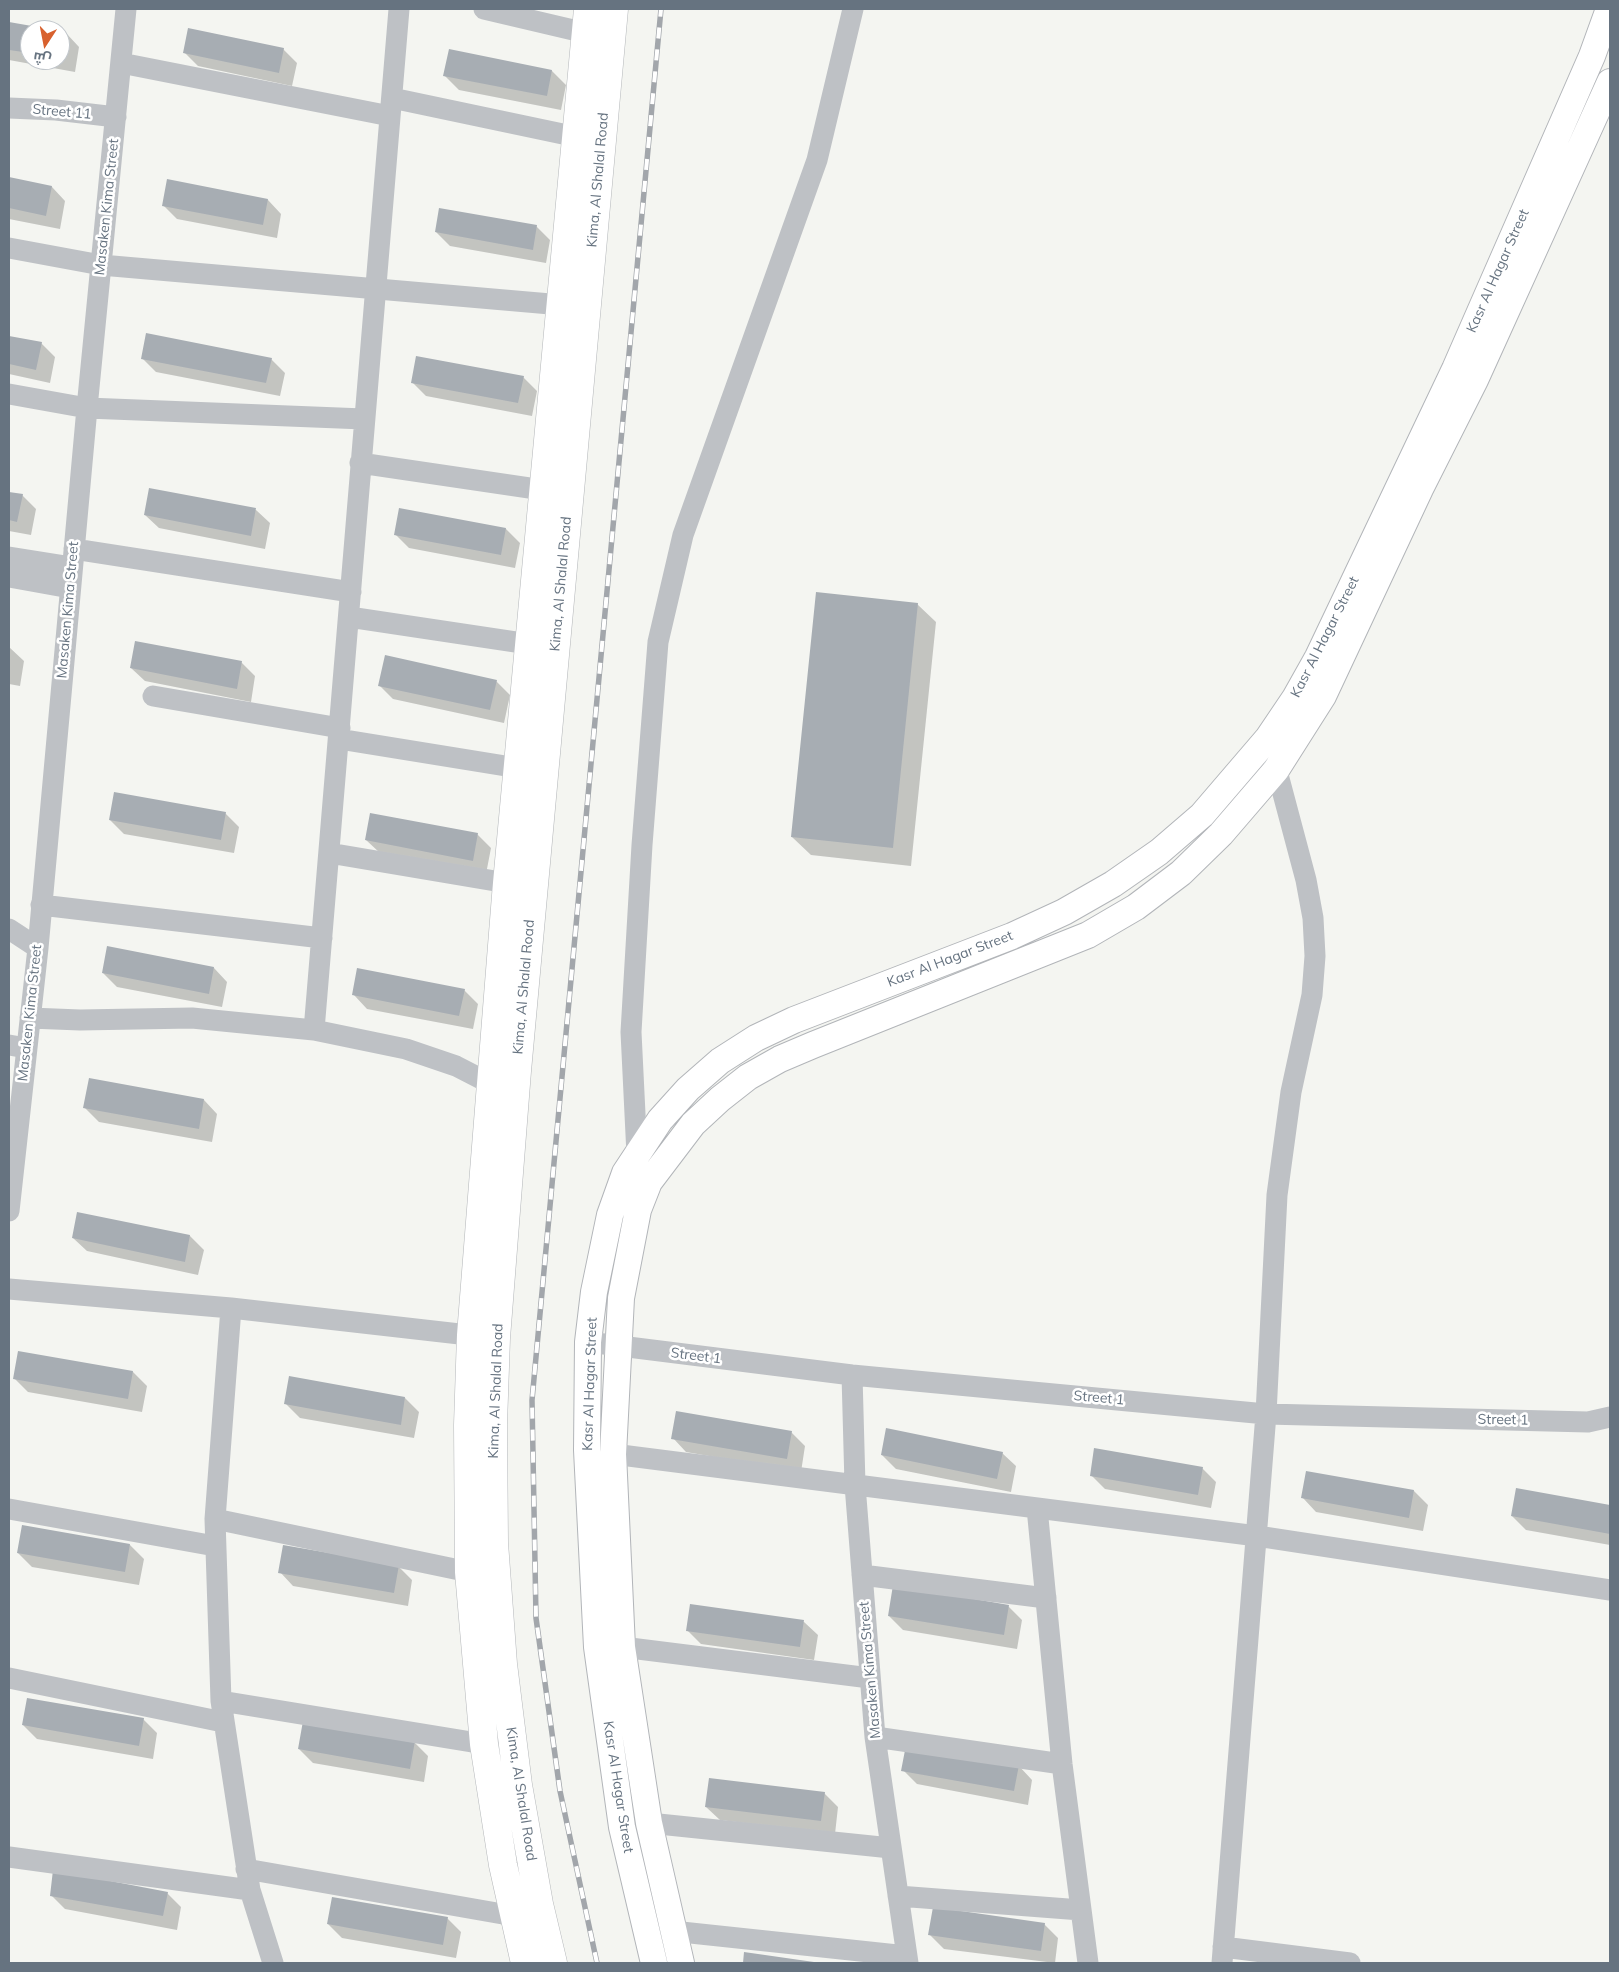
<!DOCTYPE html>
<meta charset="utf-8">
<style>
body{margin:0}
#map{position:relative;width:1619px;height:1972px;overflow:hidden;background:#f4f5f1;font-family:Mulish,Cairo,sans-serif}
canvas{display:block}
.frame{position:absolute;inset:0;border:10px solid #667380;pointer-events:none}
.north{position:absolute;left:20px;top:20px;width:50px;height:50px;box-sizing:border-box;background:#fff;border:1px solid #c2c7cc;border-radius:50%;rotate:191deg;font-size:14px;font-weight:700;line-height:20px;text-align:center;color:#667380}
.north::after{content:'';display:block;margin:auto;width:18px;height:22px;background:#d8612e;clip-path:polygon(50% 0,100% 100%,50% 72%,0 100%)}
</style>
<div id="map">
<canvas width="1619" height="1972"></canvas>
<div class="frame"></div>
<div class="north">ش</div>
</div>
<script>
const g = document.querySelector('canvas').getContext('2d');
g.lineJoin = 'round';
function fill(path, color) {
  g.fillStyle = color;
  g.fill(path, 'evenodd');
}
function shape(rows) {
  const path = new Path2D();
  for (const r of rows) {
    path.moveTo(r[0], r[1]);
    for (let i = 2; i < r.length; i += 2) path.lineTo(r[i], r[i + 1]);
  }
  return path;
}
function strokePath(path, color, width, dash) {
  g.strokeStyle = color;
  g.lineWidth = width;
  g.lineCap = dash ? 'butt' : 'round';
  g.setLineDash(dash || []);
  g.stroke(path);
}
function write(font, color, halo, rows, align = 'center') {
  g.font = font + ' Mulish,sans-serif';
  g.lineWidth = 5;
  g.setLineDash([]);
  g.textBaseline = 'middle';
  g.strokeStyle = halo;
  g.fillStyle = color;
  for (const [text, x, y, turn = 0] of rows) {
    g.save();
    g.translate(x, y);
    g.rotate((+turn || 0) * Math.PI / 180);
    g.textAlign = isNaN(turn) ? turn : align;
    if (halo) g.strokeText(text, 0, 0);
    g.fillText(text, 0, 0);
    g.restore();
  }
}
const shadow = shape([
 [9,23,48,30,30,30,30,60,60,60,60,32,66,33,79,47,75,72,9,60],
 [283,49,297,63,292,86,198,66,184,52],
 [552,71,566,85,561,110,459,90,445,76],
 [9,178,52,187,65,201,60,229,9,219],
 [268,200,281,214,277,238,177,219,163,205],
 [536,226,550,240,546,263,450,246,436,232],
 [9,337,41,343,55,357,50,383,9,374],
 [142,358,271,359,285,373,280,396,156,372],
 [523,377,537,391,532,416,426,396,412,382],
 [150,489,256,510,270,523,265,549,159,528,145,515],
 [9,493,22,495,36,509,31,535,9,531],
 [400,509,506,529,520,543,515,568,409,548,395,534],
 [917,604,936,622,911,866,811,855,792,837],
 [9,647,24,661,20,686,9,684],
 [241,662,255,676,251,702,145,681,131,668],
 [496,681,510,695,504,723,393,699,379,685],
 [225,813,239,827,234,853,124,834,110,820],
 [477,834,491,848,486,874,380,853,366,840],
 [214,968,227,982,222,1007,117,987,103,973],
 [464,990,478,1004,473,1029,367,1009,354,995],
 [204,1100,217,1114,212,1142,99,1122,85,1108],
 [78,1213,190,1236,204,1250,198,1275,87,1251,73,1238],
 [133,1372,147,1386,142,1412,28,1392,14,1378],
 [405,1398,419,1412,414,1438,300,1418,286,1404],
 [791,1432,805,1446,801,1472,686,1452,673,1438],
 [1002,1453,1016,1466,1011,1492,896,1469,882,1455],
 [1202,1468,1216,1482,1211,1508,1105,1489,1091,1475],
 [1517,1490,1610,1506,1610,1545,1526,1530,1512,1516],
 [1414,1491,1428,1505,1423,1531,1316,1512,1303,1498],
 [130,1545,144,1559,139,1585,32,1567,18,1553],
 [398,1566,412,1580,408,1606,293,1586,280,1572],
 [691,1605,804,1622,818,1635,814,1660,701,1644,687,1630],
 [1008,1606,1022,1620,1017,1649,903,1630,889,1616],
 [143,1719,157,1733,153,1759,37,1739,23,1725],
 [414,1742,428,1756,424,1782,313,1763,299,1749],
 [1019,1766,1032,1780,1028,1805,917,1784,903,1770],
 [824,1793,838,1807,835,1834,720,1820,706,1807],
 [167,1893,181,1907,177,1930,65,1909,51,1895],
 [447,1918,461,1932,456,1958,342,1938,328,1924],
 [1044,1924,1058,1938,1055,1963,944,1949,930,1935],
 [745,1954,813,1963,744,1963]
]);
const building = shape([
 [9,22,49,29,49,30,30,30,30,53,9,50],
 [188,28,284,48,279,73,183,53],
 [60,31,66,32,62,59,60,58],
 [449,49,552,70,547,96,443,76],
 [9,177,52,186,46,216,9,208],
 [167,179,268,199,263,225,162,206],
 [439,208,537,225,533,250,435,232],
 [146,333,272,358,266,383,141,359],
 [9,336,42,342,36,370,9,364],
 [416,356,524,376,518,403,411,383],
 [149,488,256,508,251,536,144,515],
 [9,492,23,494,17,522,9,520],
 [399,508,506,528,501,555,394,535],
 [816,592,918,603,893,848,791,837],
 [135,641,242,661,237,689,130,668],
 [385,655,497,680,490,710,378,686],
 [114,792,226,812,221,840,109,820],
 [370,813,478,833,473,861,365,840],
 [107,946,214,967,209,994,102,973],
 [357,968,465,989,459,1016,352,995],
 [89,1078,204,1099,199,1129,83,1108],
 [77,1212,190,1235,185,1262,72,1238],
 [18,1351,133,1371,128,1399,13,1379],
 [289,1376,405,1397,401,1425,284,1404],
 [676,1411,792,1431,787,1459,671,1439],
 [886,1428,1003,1452,997,1479,881,1455],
 [1094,1448,1203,1467,1198,1495,1090,1476],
 [1306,1471,1414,1490,1409,1518,1301,1498],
 [1516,1488,1610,1505,1610,1534,1511,1516],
 [22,1525,130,1544,125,1572,17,1553],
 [283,1545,399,1565,394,1593,278,1573],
 [893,1585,1009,1605,1004,1635,888,1616],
 [690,1604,804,1620,800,1647,686,1631],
 [27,1698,144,1718,139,1746,22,1725],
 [303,1721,415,1741,410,1769,298,1749],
 [906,1745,1019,1765,1014,1791,901,1771],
 [709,1778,825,1792,821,1821,705,1807],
 [53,1870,168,1892,163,1916,50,1896],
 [332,1897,448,1917,443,1945,327,1924],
 [933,1907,1045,1923,1041,1951,928,1935],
 [744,1952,814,1962,814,1963,743,1963]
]);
const minor = shape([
 [484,9,586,33],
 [121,63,390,116],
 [392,98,577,137],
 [9,108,56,110,116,117],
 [9,248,101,265,562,305],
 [9,394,87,408,364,419],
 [360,463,543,490],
 [74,549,351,592],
 [9,557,72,567],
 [9,577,70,588],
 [349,617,529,644],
 [153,696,340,728],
 [339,739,518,768],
 [329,853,507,883],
 [41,905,322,938],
 [9,929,38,948],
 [30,1018,80,1020,192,1018,314,1030,406,1049,456,1066,491,1084],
 [314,1030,399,9],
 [9,1045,26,1048],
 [637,1155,631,1032,642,845,658,642,683,535,817,160,853,9],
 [9,1211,38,948,87,408,126,9],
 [9,1289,231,1308,486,1337],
 [231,1308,215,1519,221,1701,250,1890,273,1963],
 [588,1342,852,1375,1266,1414,1588,1422,1610,1417],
 [852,1375,855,1485,875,1737,908,1963],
 [613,1454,1257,1536,1610,1590],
 [1037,1508,1062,1764,1088,1963],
 [9,1509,215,1546],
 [215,1519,469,1572],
 [862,1575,1046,1598],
 [622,1647,870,1678],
 [9,1678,223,1722],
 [221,1701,484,1744],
 [875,1737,1062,1764],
 [649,1823,891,1848],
 [9,1857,250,1890],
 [246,1869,514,1916],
 [898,1896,1081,1910],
 [672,1931,907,1956],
 [1223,1947,1350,1963],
 [1222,1963,1266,1414,1277,1195,1291,1092,1312,995,1315,956,1313,918,1306,880,1273,756]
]);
const major = shape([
 [654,1963,622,1827,597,1647,587,1450,588,1342,594,1292,610,1215,625,1173,660,1120,688,1089,720,1061,756,1038,794,1020,1012,936,1064,912,1113,884,1159,852,1202,815,1268,738,1295,698,1318,657,1455,369,1592,56,1609,9],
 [681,1963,649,1823,622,1647,613,1454,621,1298,638,1210,649,1182,693,1124,720,1099,748,1077,780,1059,813,1045,1088,935,1136,907,1181,873,1221,834,1276,770,1323,696,1420,489,1475,380,1610,82]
]);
const highway = shape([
 [525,1963,503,1865,484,1744,469,1572,468,1425,471,1335,507,883,588,9],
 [553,1963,539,1904,518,1785,503,1664,494,1543,493,1424,496,1338,517,1071,614,9]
]);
const rail = shape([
 [597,1963,560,1791,536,1618,532,1400,661,9]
]);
const streetNames = [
 ["Street 11",62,112,5],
 ["Kima, Al Shalal Road",598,180,-85],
 ["Masaken Kima Street",107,207,-84],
 ["Kasr Al Hagar Street",1498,271,-66],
 ["Kima, Al Shalal Road",561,584,-85],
 ["Masaken Kima Street",68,610,-85],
 ["Kasr Al Hagar Street",1325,637,-63],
 ["Kasr Al Hagar Street",950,959,-21],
 ["Kima, Al Shalal Road",524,987,-85],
 ["Masaken Kima Street",30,1013,-84],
 ["Street 1",696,1356,7],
 ["Kasr Al Hagar Street",590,1384,-88],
 ["Kima, Al Shalal Road",496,1391,-88],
 ["Street 1",1099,1398,5],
 ["Street 1",1503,1420,1],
 ["Masaken Kima Street",870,1670,-95],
 ["Kasr Al Hagar Street",618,1787,81],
 ["Kima, Al Shalal Road",521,1794,81]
];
fill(shadow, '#0003');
fill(building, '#a7adb3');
strokePath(major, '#b2b5b9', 28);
strokePath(highway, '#b3b6b9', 29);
strokePath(minor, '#bec1c5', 21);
strokePath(major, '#fff', 26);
strokePath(highway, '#fff', 28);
strokePath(rail, '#a2a6ab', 5.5);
strokePath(rail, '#fff', 4, [11]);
write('14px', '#667380', '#fff', streetNames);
</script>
